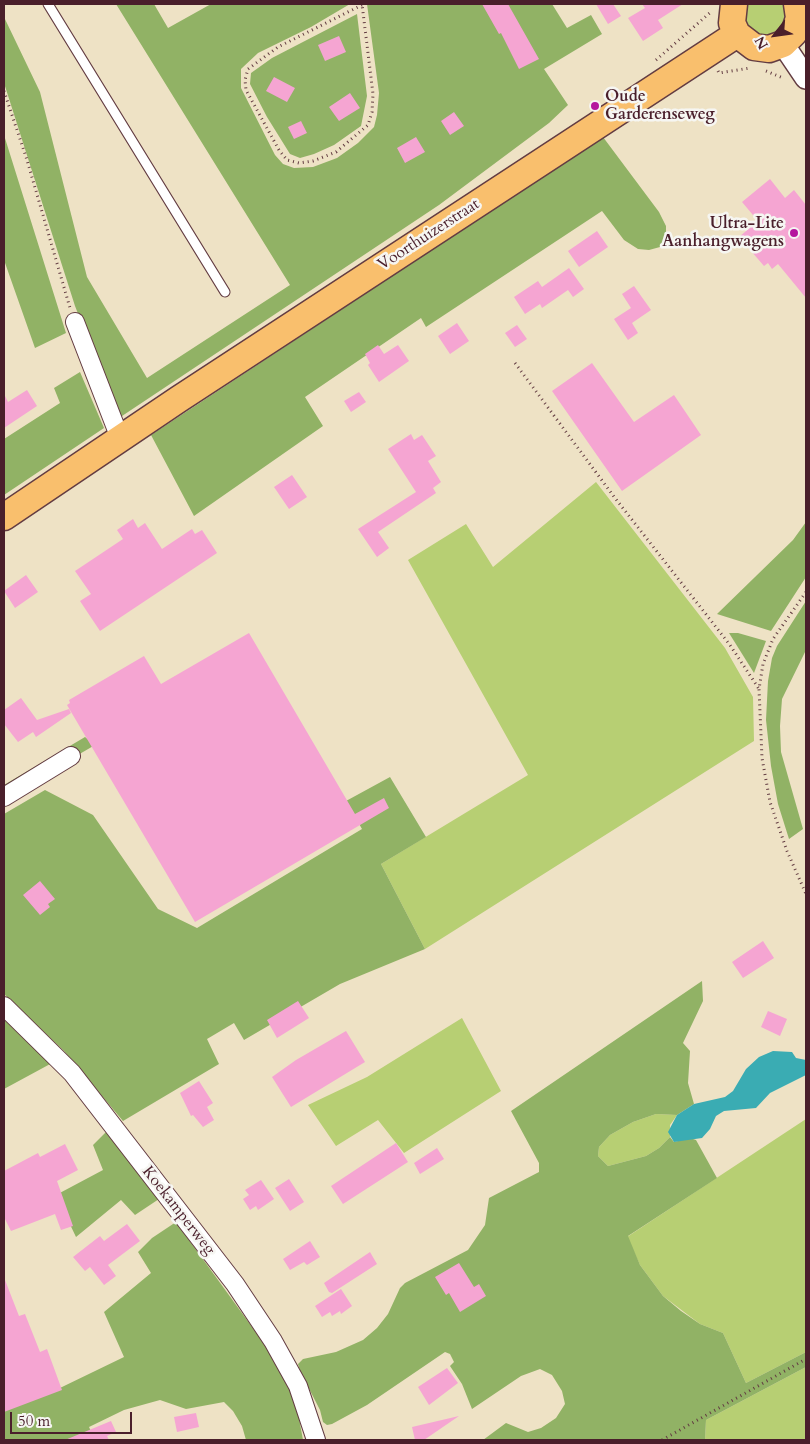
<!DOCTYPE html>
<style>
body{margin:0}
#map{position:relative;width:810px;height:1444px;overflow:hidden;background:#eee2c5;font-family:Cardo,serif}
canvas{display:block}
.frame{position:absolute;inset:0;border:5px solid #4a1f2b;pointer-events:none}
.north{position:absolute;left:750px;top:10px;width:50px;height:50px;-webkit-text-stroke:4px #f6f6f2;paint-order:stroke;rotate:240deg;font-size:14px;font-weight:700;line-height:20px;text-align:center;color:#4a1f2b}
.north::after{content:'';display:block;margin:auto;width:18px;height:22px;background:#4a1f2b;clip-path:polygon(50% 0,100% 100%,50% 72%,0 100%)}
.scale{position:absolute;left:10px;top:1412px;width:122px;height:22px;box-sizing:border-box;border:2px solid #4a1f2b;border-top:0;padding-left:6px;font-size:15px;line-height:18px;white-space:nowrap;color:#4a1f2b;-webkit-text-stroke:4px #f6f6f2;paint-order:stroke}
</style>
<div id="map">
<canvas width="810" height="1444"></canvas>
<div class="frame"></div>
<div class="north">N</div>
<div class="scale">50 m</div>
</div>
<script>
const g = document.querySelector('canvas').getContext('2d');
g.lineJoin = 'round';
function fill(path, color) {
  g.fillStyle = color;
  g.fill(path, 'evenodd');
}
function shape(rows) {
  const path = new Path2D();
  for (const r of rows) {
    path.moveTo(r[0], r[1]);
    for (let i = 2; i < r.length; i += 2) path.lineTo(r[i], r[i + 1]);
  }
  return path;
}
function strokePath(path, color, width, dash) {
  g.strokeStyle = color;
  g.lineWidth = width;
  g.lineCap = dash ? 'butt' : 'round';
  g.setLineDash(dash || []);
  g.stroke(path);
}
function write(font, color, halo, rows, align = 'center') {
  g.font = font + ' Cardo,serif';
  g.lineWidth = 5;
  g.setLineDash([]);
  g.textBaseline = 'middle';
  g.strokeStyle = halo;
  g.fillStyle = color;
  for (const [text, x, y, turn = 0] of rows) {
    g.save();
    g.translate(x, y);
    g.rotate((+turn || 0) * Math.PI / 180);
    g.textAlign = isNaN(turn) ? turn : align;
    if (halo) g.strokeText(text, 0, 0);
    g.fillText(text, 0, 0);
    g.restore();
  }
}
const green = shape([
 [745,4,787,4,785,30,769,38,745,30],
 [596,482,725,648,753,697,754,741,425,949,381,864,528,775,408,560,466,524,493,567],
 [462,1018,501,1091,404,1153,378,1120,336,1146,308,1105,367,1077],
 [656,1114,677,1115,670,1125,670,1137,659,1148,646,1156,608,1166,598,1156,599,1147,610,1135,633,1122],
 [806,1119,806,1352,746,1383,723,1333,700,1324,663,1296,640,1265,627,1237],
 [806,1367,806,1440,705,1440,706,1420]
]);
const forest = shape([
 [116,4,154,4,168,28,211,4,350,4,311,27,258,53,241,69,241,88,275,155,283,164,294,168,313,167,337,158,358,143,374,127,377,115,379,93,367,4,552,4,567,28,591,15,602,34,544,69,568,105,549,123,439,205,119,418,75,306,4,83,4,17,40,92,87,277,147,378,290,285],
 [357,14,367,96,361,126,334,145,314,154,300,158,290,154,267,117,250,84,251,73,272,58],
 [4,135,66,333,35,348,4,260],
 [603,137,659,212,666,226,666,236,660,247,649,250,638,249,624,240,602,211,426,327,421,318,305,397,323,426,194,516,151,435],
 [80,372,104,428,4,495,4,439,60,403,54,388],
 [806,522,806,577,771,631,717,614,793,540],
 [806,601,806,650,782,699,780,726,781,752,803,829,789,839,778,804,771,766,766,720,768,681,772,658,777,646],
 [729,633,738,633,766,641,754,673],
 [85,737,95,745,4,798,4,785],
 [390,777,426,837,381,864,425,949,340,984,244,1040,234,1023,207,1039,219,1064,123,1121,64,1051,4,994,4,814,45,790,93,815,158,909,197,928,362,829,346,801],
 [702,981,703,1001,683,1043,690,1051,688,1083,694,1104,677,1115,656,1114,633,1122,610,1135,599,1147,598,1156,608,1166,646,1156,659,1148,670,1137,674,1142,690,1138,696,1140,717,1178,628,1236,640,1265,663,1296,681,1311,700,1324,723,1333,746,1383,806,1352,806,1367,706,1420,705,1440,483,1440,506,1423,528,1432,541,1428,556,1418,565,1404,562,1391,552,1375,540,1369,521,1376,472,1409,462,1384,450,1366,454,1362,450,1354,445,1352,367,1405,332,1424,327,1425,323,1422,320,1410,300,1371,298,1364,303,1359,336,1352,363,1340,377,1328,388,1314,400,1288,405,1283,468,1250,485,1225,489,1198,539,1172,539,1163,511,1111],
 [4,1015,52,1063,4,1089],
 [107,1131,159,1199,135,1215,121,1200,76,1237,56,1195,103,1170,93,1145],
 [176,1222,268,1349,296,1402,303,1440,246,1440,242,1426,233,1411,224,1402,186,1409,160,1400,124,1410,89,1427,95,1440,4,1440,4,1410,62,1387,124,1357,104,1312,151,1273,138,1252,152,1238]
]);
const water = shape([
 [773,1051,792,1052,796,1058,806,1060,806,1075,770,1093,756,1108,724,1111,716,1116,710,1129,702,1138,674,1142,668,1132,677,1115,694,1104,725,1097,733,1091,746,1069,759,1057]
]);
const building = shape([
 [482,4,508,4,539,59,519,69,501,33,499,34],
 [596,4,613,4,621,16,608,24],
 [642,4,683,4,658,20,663,28,643,41,628,18,645,8],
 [339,36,346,52,325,61,318,45],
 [274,77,295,88,287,102,266,91],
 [350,93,360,108,339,121,329,107],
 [454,112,464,126,450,135,441,121],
 [301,121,307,133,294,139,288,127],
 [416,137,425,152,405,163,397,148],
 [770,179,785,198,794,190,806,205,806,298,778,264,772,269,768,263,764,266,739,237,758,221,742,202],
 [597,231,608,247,579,267,568,251],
 [569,268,584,289,573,297,568,290,542,308,540,304,525,314,514,297,538,281,542,287],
 [634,286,651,310,632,323,638,333,628,340,614,319,631,308,622,294],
 [457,323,469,341,450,354,438,336],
 [517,325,527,339,515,347,505,333],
 [378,345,384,354,398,345,409,361,379,382,368,365,370,363,365,354],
 [592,363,634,422,674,395,701,435,622,491,552,391],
 [27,390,37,406,4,428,4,394,8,402],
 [359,392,366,402,351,412,344,401],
 [411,434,414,440,422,435,436,456,428,461,441,482,433,488,436,493,378,532,389,548,377,557,358,529,416,492,388,449],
 [292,475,307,497,289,509,274,487],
 [133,519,138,528,145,523,162,549,192,529,195,534,202,530,217,553,100,631,80,601,91,594,75,571,123,539,117,530],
 [26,575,38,592,15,608,4,591],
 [249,633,355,814,384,798,389,808,195,922,67,705,70,703,69,700,144,656,161,684],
 [21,698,37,720,69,709,71,713,36,737,33,732,18,742,4,724,4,710],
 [40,881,55,899,48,904,50,907,40,915,23,895],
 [763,941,774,958,743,978,732,962],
 [298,1001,309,1018,277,1038,267,1020],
 [768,1011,787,1019,780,1036,761,1027],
 [346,1031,365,1062,291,1107,272,1077,296,1060],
 [199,1081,213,1103,207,1107,214,1120,203,1127,193,1115,191,1116,180,1093],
 [396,1143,408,1162,343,1204,331,1186],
 [65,1144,78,1170,57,1181,73,1226,61,1230,55,1214,11,1231,4,1217,4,1171,38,1153,40,1157],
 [437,1148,444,1159,420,1174,414,1163],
 [289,1179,304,1202,290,1211,275,1188],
 [261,1180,274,1199,258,1210,256,1206,250,1210,243,1199,249,1195,245,1190],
 [127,1224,140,1241,108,1265,116,1276,104,1285,90,1267,85,1271,73,1257,100,1236,104,1241],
 [310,1241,320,1257,307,1265,304,1262,290,1270,283,1259],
 [370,1252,377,1264,332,1293,329,1292,324,1283],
 [459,1263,474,1287,479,1284,486,1296,460,1312,449,1293,446,1295,435,1277],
 [5,1280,19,1316,25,1314,40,1352,47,1349,62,1390,4,1412],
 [341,1289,352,1306,341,1314,340,1311,332,1316,330,1312,322,1317,315,1306],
 [447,1368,458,1383,429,1405,418,1387],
 [196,1413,199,1427,177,1432,174,1417],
 [459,1416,424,1440,415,1440,412,1427],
 [111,1421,116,1432,107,1436,109,1440,65,1440]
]);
const path = shape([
 [362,5,278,47,248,69,245,80,246,90,279,150,287,160,299,163,313,161,336,152,368,125,372,112,373,94,362,4],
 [656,60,712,11],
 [718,71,719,73,750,68],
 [766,71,783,78],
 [4,91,27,160,70,308],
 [515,363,615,498,730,645,759,689],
 [806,592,773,639,763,664,759,689,762,758,770,802,787,851,806,894],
 [662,1440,806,1359]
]);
const service = shape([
 [48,4,225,292]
]);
const minor = shape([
 [75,322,116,428,122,437],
 [4,797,71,756],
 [4,1006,72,1073,235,1284,273,1341,298,1386,316,1440]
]);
const tertiary = shape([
 [783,44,806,78]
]);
const primary = shape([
 [734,4,732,23,737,34,754,47,769,49,783,44,794,33,799,18,797,4],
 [4,517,179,399,737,34]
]);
const markers = [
 [595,106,5,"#b5179e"],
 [794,233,5,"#b5179e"]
];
const poiNames = [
 ["Oude",605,97],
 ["Garderenseweg",605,115],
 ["Ultra-Lite",784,224,"right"],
 ["Aanhangwagens",784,242,"right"]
];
const streetNames = [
 ["Voorthuizerstraat",429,235,-33],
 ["Koekamperweg",178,1211,52]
];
fill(green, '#b7cf73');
fill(forest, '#91b265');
fill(water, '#3aacb3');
fill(building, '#f5a5d2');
strokePath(service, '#633c42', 11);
strokePath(minor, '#633c42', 20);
strokePath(tertiary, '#633c42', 24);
strokePath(primary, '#633c42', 29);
strokePath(path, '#633c42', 3, [1, 4]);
strokePath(service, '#fff', 9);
strokePath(minor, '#fff', 18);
strokePath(tertiary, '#fff', 21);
strokePath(primary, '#f9bf6d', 26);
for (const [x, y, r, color] of markers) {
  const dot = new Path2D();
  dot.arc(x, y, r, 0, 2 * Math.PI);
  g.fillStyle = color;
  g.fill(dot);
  strokePath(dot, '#f6f6f2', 2);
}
write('bold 16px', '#4a1f2b', '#f6f6f2', poiNames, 'left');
write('16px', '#4a1f2b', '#f6f6f2', streetNames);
</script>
